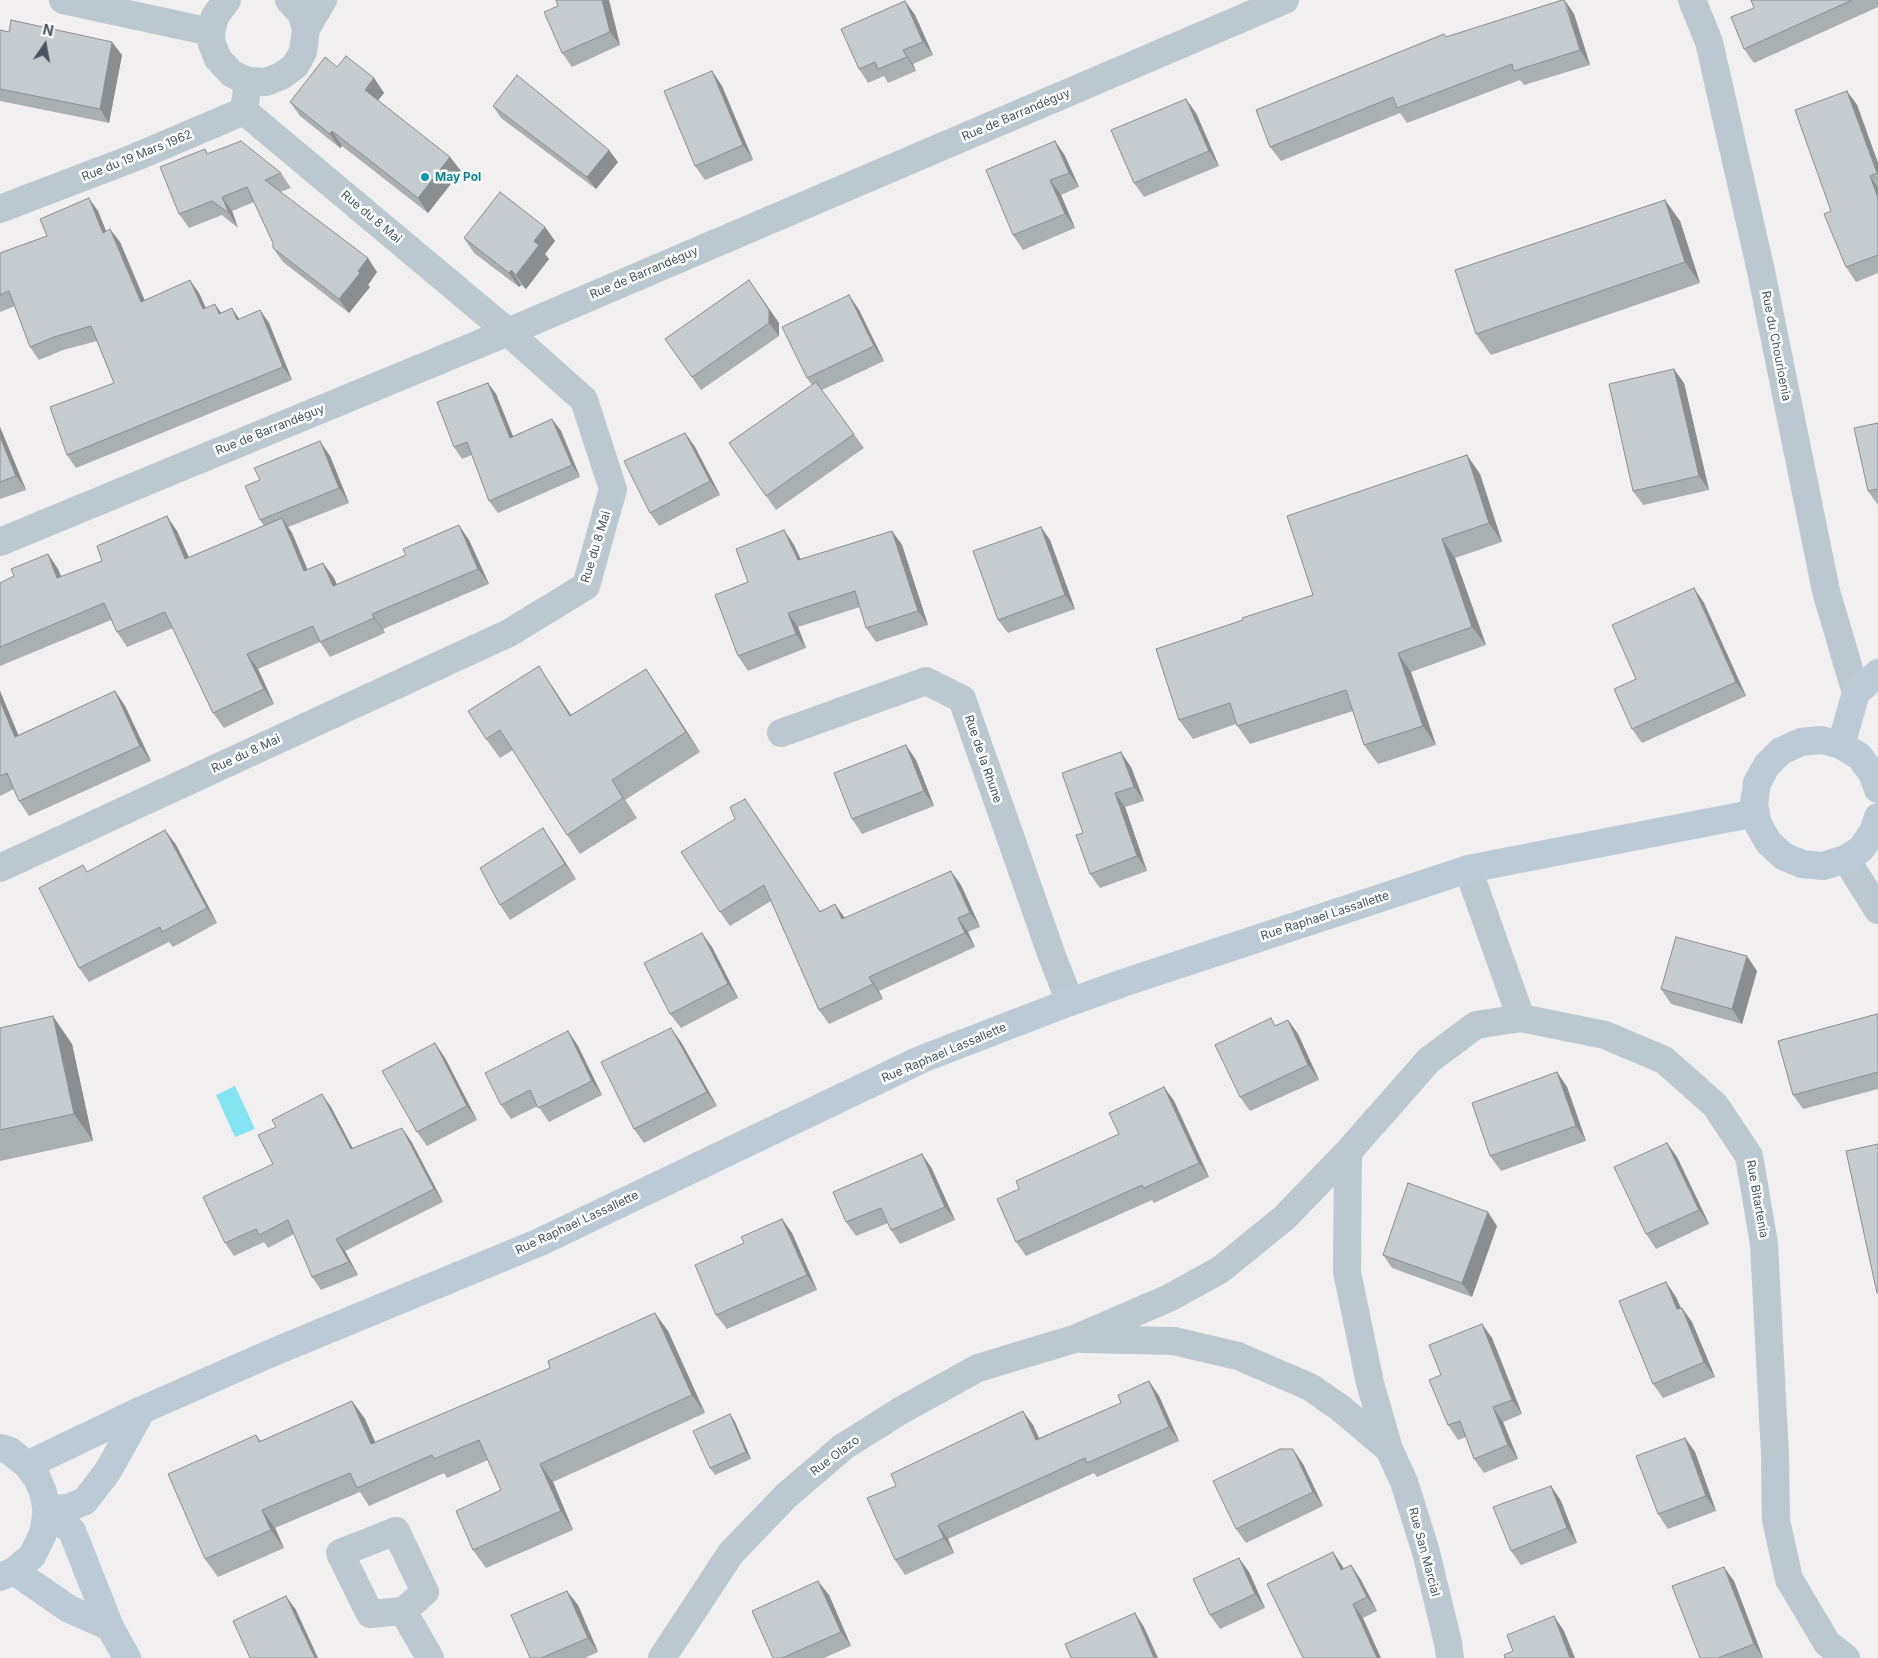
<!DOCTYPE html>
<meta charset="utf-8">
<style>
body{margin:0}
#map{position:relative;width:1878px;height:1658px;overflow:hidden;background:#f2eff0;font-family:Inter,sans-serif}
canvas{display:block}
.north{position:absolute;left:20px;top:20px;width:50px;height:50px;-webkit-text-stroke:4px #fff;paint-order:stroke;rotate:12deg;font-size:14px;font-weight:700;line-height:20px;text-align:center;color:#46555e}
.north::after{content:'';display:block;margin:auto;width:18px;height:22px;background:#46555e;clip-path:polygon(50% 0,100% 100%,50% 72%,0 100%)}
</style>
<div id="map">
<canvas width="1878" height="1658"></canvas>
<div class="north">N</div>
</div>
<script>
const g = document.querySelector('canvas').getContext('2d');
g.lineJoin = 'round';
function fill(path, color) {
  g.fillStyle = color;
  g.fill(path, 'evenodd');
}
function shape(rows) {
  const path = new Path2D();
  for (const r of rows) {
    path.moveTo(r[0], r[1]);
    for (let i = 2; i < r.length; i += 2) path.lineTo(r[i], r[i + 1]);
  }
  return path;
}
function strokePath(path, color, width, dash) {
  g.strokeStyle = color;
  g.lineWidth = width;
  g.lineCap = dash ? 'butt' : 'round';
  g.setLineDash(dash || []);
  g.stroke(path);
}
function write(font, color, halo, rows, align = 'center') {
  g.font = font + ' Inter,sans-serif';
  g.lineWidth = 5;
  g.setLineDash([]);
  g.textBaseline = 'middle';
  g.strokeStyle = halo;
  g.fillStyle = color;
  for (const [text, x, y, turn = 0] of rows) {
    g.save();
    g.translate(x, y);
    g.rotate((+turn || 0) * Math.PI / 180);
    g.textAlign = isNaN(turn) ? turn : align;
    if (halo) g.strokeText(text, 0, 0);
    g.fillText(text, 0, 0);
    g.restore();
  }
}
const water = shape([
 [235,1086,255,1129,235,1137,216,1095]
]);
const minor = shape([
 [63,0,211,32],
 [227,0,215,16,211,32,212,44,218,59,232,74,248,81,266,82,281,76,295,66,303,52,306,29,301,13,289,0],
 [1692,0,1709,42,1761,271,1826,591,1856,693],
 [306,29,323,0],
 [0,209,136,157,244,111,248,81],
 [0,542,508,332,1285,0],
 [781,733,926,681,962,699,1052,956,1070,1002],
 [1846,859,1878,910],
 [0,868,509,633,586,586,613,489,584,400,508,332,244,111],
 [1468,869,1521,1018,1605,1035,1664,1060,1715,1105,1749,1156,1764,1244,1775,1455,1776,1520,1789,1579,1827,1643,1846,1658],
 [1348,1152,1347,1272,1370,1383,1389,1449,1404,1482,1426,1552,1448,1643,1450,1658],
 [1083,1339,1174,1341,1238,1356,1310,1387,1339,1407,1389,1449],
 [396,1531,425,1592,403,1611,370,1614,340,1553,396,1531],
 [403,1611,430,1658],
 [662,1658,731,1553,787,1495,843,1447,900,1411,978,1368,1074,1339,1169,1298,1220,1270,1284,1218,1348,1152,1429,1060,1476,1025,1521,1018]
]);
const secondary = shape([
 [1841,745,1856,693,1878,673],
 [1878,789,1872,773,1859,756,1841,745,1821,740,1801,742,1781,751,1767,765,1757,783,1754,804,1758,824,1768,842,1783,856,1802,864,1823,866,1846,859,1861,849,1873,832,1878,817],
 [0,1448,10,1451,27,1465,37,1478,43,1492,47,1511,43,1534,32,1556,14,1571,0,1577],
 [27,1465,142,1410,269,1354,540,1242,922,1059,1070,1002,1123,983,1468,869,1756,813],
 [46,1509,68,1508,85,1501,108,1471,142,1410],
 [47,1511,72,1531,110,1627,127,1658],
 [14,1571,69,1609,110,1627]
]);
const wall = shape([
 [609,0,620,45,572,67,562,53,558,6],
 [1751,0,1878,0,1878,7,1754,63,1744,49,1754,8],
 [905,1,915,15,933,55,913,64,916,71,888,83,884,76,868,83,859,69],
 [1574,14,1590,65,1524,85,1520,80,1407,123,1400,113,1281,161,1270,147,1446,37],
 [0,30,122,55,109,123,0,101],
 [337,67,374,78,384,93,378,100,450,157,461,171,428,213,342,146,340,148,300,116,290,102],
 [712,71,722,86,753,160,705,180,695,166],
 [1847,91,1857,105,1878,163,1878,273,1856,282,1846,267,1831,211],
 [493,106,618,162,596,189,501,118],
 [1196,113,1219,166,1144,197,1134,183],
 [1055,141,1065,156,1079,187,1061,195,1075,228,1023,250,1013,235],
 [205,149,208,154,281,173,291,188,280,192,377,272,368,285,370,287,349,313,283,262,273,248,273,243,254,202,232,211,238,228,222,215,189,228,179,214],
 [1665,200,1680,221,1700,283,1491,355,1476,334],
 [98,211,106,231,120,242,144,300,199,293,206,308,221,313,232,308,239,319,260,310,269,323,292,380,76,468,67,455,114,383,97,341,63,350,39,360,30,347,15,306,0,312,0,253,47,236],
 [545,227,555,241,545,254,549,259,526,289,521,285,519,287,474,253,464,238],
 [749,280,779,323,779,336,701,390,665,339],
 [849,295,859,310,884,361,822,390,864,448,776,510,729,443,812,385,807,378],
 [1684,383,1709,490,1643,505,1633,491],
 [496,394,513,436,552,419,561,431,580,477,498,513,489,501,472,455,462,459,454,447],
 [1878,423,1878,505,1868,491],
 [0,427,26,490,0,499],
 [685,433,695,447,720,495,659,526,650,513],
 [330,456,349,503,288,527,292,533,308,570,323,563,334,578,337,585,469,540,489,584,383,629,385,633,330,657,320,642,258,669,274,704,224,728,213,713,173,628,127,647,117,632,111,620,0,666,0,583,14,576,48,554,58,569,61,577,102,561,177,531,189,557,264,526,260,520],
 [1480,474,1502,542,1455,558,1486,645,1411,672,1436,745,1378,764,1364,745,1353,711,1250,744,1236,724,1193,739,1179,720,1243,620,1313,595],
 [1041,527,1050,540,1075,609,1008,633,998,620],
 [784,530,794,545,801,560,892,531,902,545,928,625,876,642,866,628,860,607,798,627,806,648,748,671,738,656,748,582],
 [1694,588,1704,603,1746,696,1642,743,1632,729,1636,679],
 [646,669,659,688,700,752,625,800,637,818,580,854,567,835,513,750,500,758,486,739,552,686,571,715],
 [0,691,18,735,115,691,125,706,151,761,29,816,19,801,14,789,0,796],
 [916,760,934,806,862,834,852,819],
 [1131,767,1144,801,1125,807,1147,871,1100,888,1090,874,1083,833],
 [755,813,820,911,835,904,845,918,961,885,980,927,968,932,975,947,879,991,883,999,829,1024,819,1010,771,901,730,926,720,912],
 [543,828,576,879,510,920,500,905],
 [165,830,176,845,217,923,173,947,169,942,89,982,79,968,88,872],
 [712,947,738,998,681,1028,670,1014],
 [1757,971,1742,1024,1671,1004,1661,989],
 [1877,1014,1878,1016,1878,1089,1803,1109,1793,1095],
 [1288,1020,1298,1034,1319,1080,1250,1111,1240,1097,1276,1025],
 [0,1028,72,1044,93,1141,0,1161],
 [568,1031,578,1046,602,1095,549,1122,538,1106,511,1119,501,1105],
 [681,1042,717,1106,644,1143,634,1129],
 [435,1043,445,1058,477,1120,427,1146,417,1132],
 [1557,1072,1567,1087,1586,1141,1501,1171,1490,1156],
 [1164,1087,1174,1101,1209,1177,1154,1203,1152,1200,1026,1256,1016,1242,1019,1189,1119,1134],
 [331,1107,352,1148,411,1141,443,1202,345,1251,358,1275,321,1290,312,1277,294,1234,268,1248,264,1242,234,1256,225,1243,273,1164],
 [1667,1143,1677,1157,1709,1224,1656,1249,1646,1234],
 [931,1167,955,1220,900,1244,891,1230,888,1223,856,1236,846,1222],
 [782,1219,792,1233,817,1290,727,1329,716,1315,744,1243],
 [1497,1226,1472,1297,1392,1268,1383,1255],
 [1676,1297,1681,1308,1682,1308,1692,1322,1715,1377,1663,1398,1653,1384],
 [1482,1324,1492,1338,1522,1414,1503,1422,1518,1459,1484,1473,1474,1459,1466,1437,1458,1440,1448,1425,1441,1375],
 [668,1331,705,1413,553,1482,573,1530,486,1568,473,1550,501,1490,488,1460,447,1478,444,1473,369,1506,360,1492,275,1528,284,1548,218,1577,205,1559,256,1435,261,1441,352,1401,365,1419,375,1442],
 [1149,1381,1159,1396,1179,1441,1097,1477,1094,1473,948,1539,954,1553,905,1575,895,1560,1033,1425,1039,1438,1121,1403],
 [730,1414,735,1422,751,1459,715,1475,710,1468],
 [1685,1438,1695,1452,1716,1511,1668,1529,1658,1514],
 [1303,1464,1323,1506,1246,1543,1236,1529],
 [1551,1486,1561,1501,1577,1543,1521,1565,1511,1551],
 [1333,1552,1344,1569,1351,1565,1361,1580,1377,1611,1363,1618,1303,1658],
 [1249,1572,1265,1608,1220,1629,1210,1615],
 [1734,1581,1763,1658,1700,1658],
 [829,1595,851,1646,824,1658,773,1658],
 [578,1605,598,1652,585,1658,530,1658]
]);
const shadedWall = shape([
 [602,0,609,0,620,45,610,32],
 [1565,0,1574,14,1590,65,1580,50],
 [905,1,915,15,933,55,923,42],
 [112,42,122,55,109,123,100,109],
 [903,50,913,64,916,71,907,57],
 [712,71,722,86,753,160,743,145],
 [374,78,384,93,375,104,365,90],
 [1847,91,1857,105,1878,163,1878,175],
 [1186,99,1196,113,1219,166,1209,151],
 [332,131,342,146,340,148,330,134],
 [1055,141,1065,156,1079,187,1069,173],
 [609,150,618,162,596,189,587,177],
 [450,157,461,171,428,213,418,198],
 [1870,176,1878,188,1878,198],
 [1050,180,1061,195,1075,228,1065,214],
 [222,197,232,211,238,228,229,213],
 [89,198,98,211,112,246,103,233],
 [1665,200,1680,221,1700,283,1685,262],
 [545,227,555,241,545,254,549,259,526,289,516,275,534,241],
 [110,229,120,242,151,315,141,302],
 [368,258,377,272,368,285,370,287,349,313,339,299],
 [511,270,521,285,519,287,509,273],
 [190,280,199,293,212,322,203,309],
 [749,280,779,323,779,336,769,323],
 [849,295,859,310,884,361,874,346],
 [215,304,224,317,219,314],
 [232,308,241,322,237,320],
 [260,310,269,323,292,380,283,367],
 [1674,369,1684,383,1709,490,1699,476],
 [488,383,496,394,518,449,510,438],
 [552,419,561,431,580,477,572,465],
 [0,427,26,490,16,476,0,437],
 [685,433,695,447,720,495,710,481],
 [320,441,330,456,349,503,339,488],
 [1467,455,1480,474,1502,542,1489,523],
 [167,516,177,531,196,574,185,559],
 [282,518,292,533,314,586,304,571],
 [459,525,469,540,489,584,478,569],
 [1041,527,1050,540,1075,609,1065,595],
 [784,530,794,545,808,575,798,560],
 [892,531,902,545,928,625,918,611],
 [1442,539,1455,558,1486,645,1472,627],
 [48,554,58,569,68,593,57,578],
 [323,563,334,578,344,601,333,586],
 [1694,588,1704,603,1746,696,1736,682],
 [788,613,798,627,806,648,796,634],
 [372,614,383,629,385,633,374,618],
 [1398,653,1411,672,1436,745,1423,726],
 [247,654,258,669,274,704,264,689],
 [539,666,552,686,584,735,570,716],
 [646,669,659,688,700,752,686,732],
 [0,691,25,751,15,737,0,701],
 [115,691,125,706,151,761,140,746],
 [906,745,916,760,934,806,924,791],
 [1121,752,1131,767,1144,801,1134,787],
 [612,780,625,800,637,818,623,798],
 [1115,793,1125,807,1147,871,1137,856],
 [543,828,553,843,576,879,565,864],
 [165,830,176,845,217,923,207,908],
 [951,871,961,885,980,927,970,913],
 [835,904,845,919,842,919],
 [958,918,968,932,975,947,965,933],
 [702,933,712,947,738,998,728,984],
 [1747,956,1757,971,1742,1024,1732,1009],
 [869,977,879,991,883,999,873,984],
 [53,1016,72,1044,93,1141,74,1114],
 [1288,1020,1298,1034,1319,1080,1308,1065],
 [671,1028,681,1042,717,1106,707,1092],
 [568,1031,578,1046,602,1095,592,1081],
 [435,1043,445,1058,477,1120,467,1106],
 [1557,1072,1567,1087,1586,1141,1576,1126],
 [1164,1087,1174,1101,1209,1177,1199,1163],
 [322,1094,331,1107,360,1162,351,1149],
 [402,1128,411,1141,443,1202,434,1189],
 [1667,1143,1677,1157,1709,1224,1699,1210],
 [922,1154,931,1167,955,1220,945,1207],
 [1488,1212,1497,1226,1472,1297,1462,1283],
 [782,1219,792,1233,817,1290,807,1275],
 [336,1239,345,1251,358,1275,349,1262],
 [1666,1282,1676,1297,1687,1324,1677,1309],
 [1682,1308,1692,1322,1715,1377,1704,1362],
 [655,1313,668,1331,705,1413,692,1395],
 [1482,1324,1492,1338,1522,1414,1512,1400],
 [1149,1381,1159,1396,1179,1441,1169,1427],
 [352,1401,365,1419,384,1462,371,1444],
 [1493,1407,1503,1422,1518,1459,1508,1445],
 [1023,1411,1033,1425,1046,1454,1036,1440],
 [730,1414,735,1422,751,1459,746,1452],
 [1685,1438,1695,1452,1716,1511,1706,1496],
 [1293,1449,1303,1464,1323,1506,1313,1492],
 [540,1464,553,1482,573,1530,561,1511],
 [1551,1486,1561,1501,1577,1543,1567,1528],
 [262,1510,275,1528,284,1548,271,1530],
 [938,1525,948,1539,954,1553,944,1538],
 [1333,1552,1343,1567,1351,1584,1341,1570],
 [1239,1558,1249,1572,1265,1608,1255,1594],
 [1351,1565,1361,1580,1377,1611,1367,1597],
 [1724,1567,1734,1581,1763,1658,1754,1644],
 [818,1581,829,1595,851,1646,841,1632],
 [567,1591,578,1605,598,1652,588,1638],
 [286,1596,296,1610,318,1658,315,1658],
 [1353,1604,1363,1618,1381,1658,1377,1658],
 [1135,1613,1144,1627,1158,1658,1154,1658],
 [1554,1616,1564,1631,1575,1658,1570,1658]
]);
const building = shape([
 [556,0,602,0,610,32,562,53,544,12,558,6,556,0],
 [1562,0,1564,0,1580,50,1514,71,1512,64,1397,108,1393,97,1270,147,1256,110,1444,34,1446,37,1562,0],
 [1751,0,1852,0,1744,49,1731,17,1754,8,1751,0],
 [905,1,923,42,903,50,907,57,878,69,875,62,859,69,841,29,905,1],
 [11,20,112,42,100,109,0,89,0,30,9,32,11,20],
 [346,56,374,78,365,90,450,157,418,198,332,131,330,134,290,102,325,57,337,67,346,56],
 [712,71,743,145,695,166,664,91,712,71],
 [517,75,609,150,587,177,493,106,517,75],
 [1847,91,1877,173,1870,176,1878,198,1878,255,1846,267,1824,214,1831,211,1795,110,1847,91],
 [1186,99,1209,151,1134,183,1111,130,1186,99],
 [241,141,281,173,265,180,368,258,358,271,360,273,339,299,273,248,273,243,247,187,222,197,229,213,212,201,179,214,160,167,205,149,207,154,241,141],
 [1055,141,1069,173,1050,180,1065,214,1013,235,986,170,1055,141],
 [500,192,545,227,534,241,539,245,516,275,511,270,509,273,464,238,500,192],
 [89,198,103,233,110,229,141,302,190,280,203,309,215,304,219,314,232,308,237,320,260,310,283,367,67,455,50,407,114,383,91,326,54,337,30,347,9,291,0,295,0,253,47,236,40,219,89,198],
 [1665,200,1685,262,1476,334,1455,270,1665,200],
 [749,280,769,310,769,323,692,377,665,339,749,280],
 [849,295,874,346,807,378,782,327,849,295],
 [1674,369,1699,476,1633,491,1609,384,1674,369],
 [816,382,854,434,766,496,729,443,816,382],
 [488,383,510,438,552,419,572,465,489,501,467,442,454,447,437,402,488,383],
 [1878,423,1878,489,1868,491,1854,428,1878,423],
 [685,433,710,481,650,513,624,461,685,433],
 [0,437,16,476,0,482,0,437],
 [320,441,339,488,260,520,245,486,260,480,254,468,320,441],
 [1467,455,1489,523,1442,539,1472,627,1398,653,1423,726,1364,745,1346,690,1237,726,1230,703,1179,720,1156,649,1243,620,1242,618,1313,595,1287,516,1467,455],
 [167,516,185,559,282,518,304,571,323,563,333,586,406,555,403,549,459,525,478,569,372,614,374,618,320,642,313,626,247,654,264,689,213,713,165,612,117,632,104,603,0,647,0,583,14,576,11,569,48,554,57,578,102,561,97,546,167,516],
 [1041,527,1065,595,998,620,973,551,1041,527],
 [784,530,798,560,892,531,918,611,866,628,855,591,788,613,796,634,738,656,715,595,748,582,736,549,784,530],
 [1694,588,1736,682,1632,729,1614,689,1636,679,1612,625,1694,588],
 [539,666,570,716,646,669,686,732,612,780,623,798,567,835,500,730,486,739,468,711,539,666],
 [115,691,140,746,19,801,7,773,0,776,0,701,15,737,115,691],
 [906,745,924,791,852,819,834,773,906,745],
 [1121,752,1134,787,1115,793,1137,856,1090,874,1076,835,1083,833,1062,773,1121,752],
 [745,799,820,912,835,904,842,919,951,871,970,913,958,918,965,933,869,977,873,984,819,1010,764,885,720,912,681,852,735,819,730,807,745,799],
 [543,828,565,864,500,905,480,868,543,828],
 [165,830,207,908,162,932,160,927,79,968,39,888,83,865,87,872,165,830],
 [702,933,728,984,670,1014,644,963,702,933],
 [1676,937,1747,956,1732,1009,1661,989,1676,937],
 [1877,1014,1878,1019,1878,1072,1793,1095,1778,1041,1877,1014],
 [53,1016,74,1114,0,1130,0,1028,53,1016],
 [1271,1018,1275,1026,1288,1020,1308,1065,1240,1097,1215,1045,1271,1018],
 [671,1028,707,1092,634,1129,601,1062,671,1028],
 [568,1031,592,1081,538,1108,530,1090,501,1105,485,1073,568,1031],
 [435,1043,467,1106,417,1132,382,1071,435,1043],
 [1557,1072,1576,1126,1490,1156,1472,1103,1557,1072],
 [1164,1087,1199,1163,1144,1188,1142,1185,1016,1242,997,1199,1019,1189,1016,1181,1119,1134,1109,1113,1164,1087],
 [322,1094,351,1149,402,1128,434,1189,336,1239,349,1262,312,1277,288,1220,259,1235,256,1229,225,1243,203,1197,273,1164,258,1135,276,1127,272,1120,322,1094],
 [1667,1143,1699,1210,1646,1234,1614,1167,1667,1143],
 [1878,1144,1878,1293,1877,1293,1846,1151,1878,1144],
 [922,1154,945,1207,891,1230,881,1208,846,1222,833,1192,922,1154],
 [1408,1183,1488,1212,1462,1283,1383,1255,1408,1183],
 [782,1219,807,1275,716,1315,695,1265,744,1243,741,1237,782,1219],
 [1666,1282,1677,1309,1682,1308,1704,1362,1653,1384,1619,1301,1666,1282],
 [655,1313,692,1395,540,1464,561,1511,473,1550,456,1511,501,1490,479,1440,434,1459,432,1455,357,1488,350,1473,262,1510,271,1530,205,1559,168,1474,256,1435,259,1442,352,1401,371,1444,550,1368,548,1361,655,1313],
 [1482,1324,1512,1400,1493,1407,1508,1445,1474,1459,1460,1421,1448,1425,1429,1380,1441,1375,1429,1345,1482,1324],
 [1149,1381,1169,1427,1087,1463,1085,1458,938,1525,944,1538,895,1560,867,1498,896,1486,891,1474,1023,1411,1036,1440,1121,1403,1118,1395,1149,1381],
 [730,1414,746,1452,710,1468,693,1431,730,1414],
 [1685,1438,1706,1496,1658,1514,1636,1456,1685,1438],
 [1280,1449,1293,1449,1313,1492,1236,1529,1213,1481,1280,1449],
 [1551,1486,1567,1528,1511,1551,1493,1507,1551,1486],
 [1333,1552,1341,1570,1351,1565,1367,1597,1353,1604,1377,1658,1303,1658,1267,1584,1333,1552],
 [1239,1558,1255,1594,1210,1615,1193,1579,1239,1558],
 [1724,1567,1754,1644,1718,1658,1700,1658,1672,1586,1724,1567],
 [818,1581,841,1632,782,1658,773,1658,752,1611,818,1581],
 [567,1591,588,1638,541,1658,530,1658,511,1615,567,1591],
 [286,1596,315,1658,250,1658,233,1621,286,1596],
 [1135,1613,1154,1658,1071,1658,1065,1644,1135,1613],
 [1554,1616,1570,1658,1505,1658,1504,1655,1513,1651,1507,1635,1554,1616]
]);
const markers = [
 [425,177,5,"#0f9aa8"]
];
const streetNames = [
 ["Rue de Barrandéguy",1016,115,-23],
 ["Rue du 19 Mars 1962",137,156,-22],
 ["Rue du 8 Mai",371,217,40],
 ["Rue de Barrandéguy",644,273,-23],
 ["Rue du Chourioenia",1776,346,79],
 ["Rue de Barrandéguy",270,430,-22],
 ["Rue du 8 Mai",596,547,-73],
 ["Rue du 8 Mai",246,754,-25],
 ["Rue de la Rhune",983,759,71],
 ["Rue Raphael Lassallette",1325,916,-18],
 ["Rue Raphael Lassallette",944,1053,-23],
 ["Rue Bitartenia",1757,1199,80],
 ["Rue Raphael Lassallette",577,1223,-25],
 ["Rue Olazo",835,1456,-37],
 ["Rue San Marcial",1424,1552,75]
];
const cultureNames = [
 ["May Pol",435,177]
];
fill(water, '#85e4f2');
strokePath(minor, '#bcc8cf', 28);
strokePath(secondary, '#bccad5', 28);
fill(wall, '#aaafb2');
fill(shadedWall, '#8b8e91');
fill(building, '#c6cbcf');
strokePath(building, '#8b8e91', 1);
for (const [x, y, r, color] of markers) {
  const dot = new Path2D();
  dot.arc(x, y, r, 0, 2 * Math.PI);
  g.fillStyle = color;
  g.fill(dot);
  strokePath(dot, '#fff', 2);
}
write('12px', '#46555e', '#fff', streetNames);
write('bold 12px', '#0d838f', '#fff', cultureNames, 'left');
</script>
